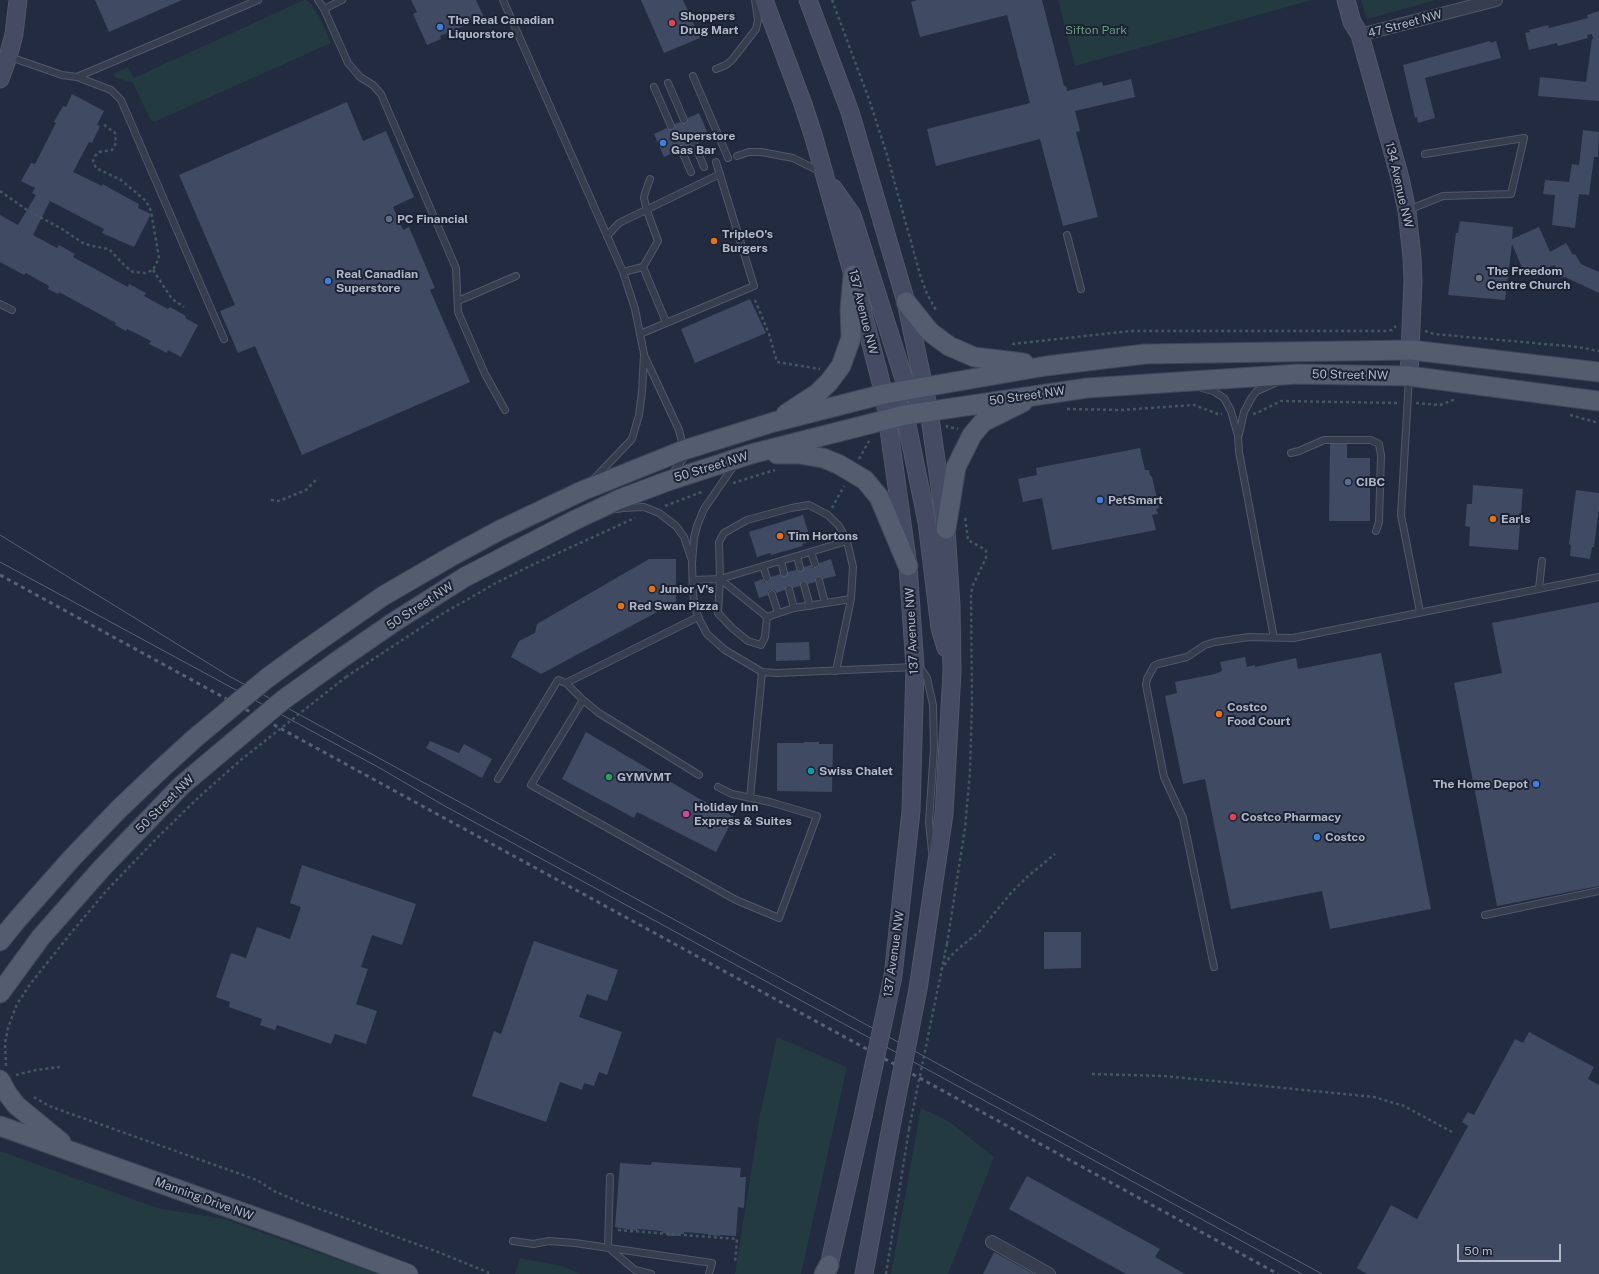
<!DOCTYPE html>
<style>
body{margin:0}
#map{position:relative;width:1599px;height:1274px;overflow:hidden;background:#222b40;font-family:"Public Sans",sans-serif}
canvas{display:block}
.scale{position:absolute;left:1457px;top:1244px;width:104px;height:18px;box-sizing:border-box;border:2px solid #b2b8ca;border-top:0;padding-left:5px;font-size:12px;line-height:14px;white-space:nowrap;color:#b2b8ca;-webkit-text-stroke:3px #1b2234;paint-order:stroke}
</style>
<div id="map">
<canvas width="1599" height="1274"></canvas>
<div class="scale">50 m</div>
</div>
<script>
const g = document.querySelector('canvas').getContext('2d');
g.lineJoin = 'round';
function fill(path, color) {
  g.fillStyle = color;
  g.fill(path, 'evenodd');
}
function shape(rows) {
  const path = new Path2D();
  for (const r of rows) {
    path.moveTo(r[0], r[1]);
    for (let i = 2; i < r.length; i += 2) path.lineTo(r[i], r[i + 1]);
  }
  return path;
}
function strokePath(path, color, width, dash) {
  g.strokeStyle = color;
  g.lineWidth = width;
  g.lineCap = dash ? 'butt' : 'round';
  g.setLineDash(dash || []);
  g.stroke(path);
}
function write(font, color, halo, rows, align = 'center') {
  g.font = font + ' "Public Sans",sans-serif';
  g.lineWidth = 4;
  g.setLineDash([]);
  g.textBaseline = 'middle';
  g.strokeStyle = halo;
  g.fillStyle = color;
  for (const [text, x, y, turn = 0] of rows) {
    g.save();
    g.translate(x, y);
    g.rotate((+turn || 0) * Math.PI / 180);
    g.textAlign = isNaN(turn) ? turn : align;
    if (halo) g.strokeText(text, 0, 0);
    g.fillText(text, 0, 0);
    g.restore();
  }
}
const green = shape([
 [304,0,306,0,311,4,319,16,331,43,154,122,150,119,133,83,114,77,115,73,128,67,134,78],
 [1058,0,1312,0,1075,66],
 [1361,0,1436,0,1367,19],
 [777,1037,847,1067,801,1274,735,1274,760,1115],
 [921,1108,951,1123,994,1157,948,1274,891,1274],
 [0,1151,157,1208,224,1219,378,1274,0,1274],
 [520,1258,562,1266,581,1274,515,1274]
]);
const building = shape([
 [95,0,182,0,109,32],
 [411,0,476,0,484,17,440,36,441,39,427,45,413,14,417,12],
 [641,0,683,0,700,38,664,53],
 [917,0,1042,0,1064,86,1066,86,1067,91,1102,82,1103,86,1131,79,1135,97,1075,111,1080,131,1076,132,1098,217,1063,226,1040,139,936,166,927,129,1030,103,1007,15,920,37,911,2],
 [1599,11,1599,101,1538,96,1540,77,1586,82,1592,39,1593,39,1592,34,1587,35,1588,38,1558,46,1557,43,1529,50,1525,33,1530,32,1529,30,1548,25,1549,28,1588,18,1587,15],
 [1490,41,1491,43,1496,41,1501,58,1425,78,1435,118,1418,123,1417,117,1415,118,1403,65],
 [72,94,104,111,97,125,100,126,92,143,89,142,73,172,102,186,103,184,113,190,139,204,138,208,151,214,134,247,102,233,104,229,50,201,33,235,57,248,59,245,75,254,73,257,128,287,129,284,146,293,144,296,168,309,170,307,186,316,185,318,198,325,181,357,168,350,167,353,149,344,151,341,127,329,126,331,115,325,116,323,59,292,58,294,48,289,49,286,26,273,24,275,0,262,0,215,18,225,36,195,32,193,35,188,21,181,31,163,35,164,56,123,54,122,63,106,66,107],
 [347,102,363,141,386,131,414,197,393,207,403,230,409,227,435,288,430,290,470,382,302,455,255,346,238,353,220,311,235,305,179,175],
 [699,113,709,136,698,141,695,139,692,139,690,142,690,145,685,147,682,145,679,145,677,148,677,151,664,157,654,134,667,128,670,130,673,130,675,127,675,124,680,122,683,124,686,124,688,121,688,118],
 [1583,130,1599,132,1598,157,1594,157,1589,195,1579,194,1575,228,1552,225,1555,195,1543,194,1545,180,1569,182,1572,164,1579,165],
 [1460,221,1513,227,1512,239,1539,227,1550,252,1566,243,1573,255,1575,254,1581,264,1599,272,1599,293,1565,277,1562,278,1554,265,1526,277,1512,244,1505,300,1448,295,1456,233,1458,233],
 [750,299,766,333,695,363,681,329],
 [1330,444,1347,444,1347,458,1370,458,1370,521,1329,521],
 [1140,448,1145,470,1149,470,1150,475,1152,477,1159,508,1156,509,1158,514,1152,515,1156,530,1052,550,1042,498,1023,502,1018,479,1037,475,1036,468],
 [1473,485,1523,489,1518,550,1469,546,1470,527,1465,526,1467,504,1472,504],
 [1576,490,1599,493,1599,508,1594,547,1592,547,1590,559,1570,556,1571,545,1569,544],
 [803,515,811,541,802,544,803,546,771,555,770,553,757,557,749,532],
 [649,559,676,559,676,602,541,674,511,657,519,641,535,633,537,624],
 [831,559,836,576,823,579,821,576,818,576,815,578,815,582,808,584,805,581,802,581,800,586,793,588,791,585,787,585,785,587,785,590,776,593,775,590,771,590,768,591,768,595,759,598,754,582,763,579,764,582,768,582,771,581,771,577,780,574,782,577,785,577,788,575,788,572,796,570,798,572,801,572,804,567,811,565,812,568,816,568,819,567,819,563],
 [1599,602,1599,886,1497,906,1454,683,1502,673,1492,623],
 [809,642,810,660,776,661,776,643],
 [1381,653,1431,909,1330,929,1322,891,1231,909,1205,779,1183,784,1165,696,1177,693,1175,682,1215,674,1222,671,1220,662,1245,657,1247,667,1255,665,1255,667,1296,658,1298,669],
 [586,732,698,798,734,817,716,852,637,812,634,818,562,779],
 [430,741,459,753,464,744,492,759,482,778,426,748],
 [804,742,819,742,819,744,833,744,832,792,777,791,777,743,804,743],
 [302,865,416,904,402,945,372,935,361,967,368,969,356,1004,377,1011,366,1044,335,1034,331,1044,277,1025,275,1030,260,1025,262,1019,229,1007,230,1002,216,997,231,953,246,958,257,927,290,939,301,907,290,903],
 [1044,932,1081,932,1081,968,1044,969],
 [534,941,618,970,607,1001,587,994,579,1017,622,1032,607,1075,599,1072,594,1086,584,1083,582,1090,560,1082,546,1122,472,1096,494,1031,501,1034],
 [1529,1032,1594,1067,1588,1079,1599,1085,1599,1274,1367,1274,1357,1268,1391,1205,1417,1219,1468,1126,1462,1122,1468,1112,1474,1115,1515,1039,1523,1043],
 [652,1162,741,1168,740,1177,746,1177,744,1208,738,1207,736,1236,720,1235,720,1236,708,1235,708,1234,684,1232,684,1234,679,1234,679,1236,667,1236,667,1233,662,1233,662,1231,637,1229,637,1231,615,1227,620,1163,651,1165],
 [1027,1176,1160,1249,1155,1257,1185,1274,1126,1274,1009,1209],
 [994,1252,1023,1268,1034,1274,983,1274]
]);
const path = shape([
 [832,0,870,102,887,155,921,278,927,294,937,312],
 [0,191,27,210,62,229,83,243,92,246,109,249,125,266,133,272,145,273,153,270,159,258,151,211,146,201,121,180,96,168,93,161,95,156,99,152,112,150,116,143,115,133,103,124],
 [153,270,172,299,184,307],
 [755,300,769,334,777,362,820,369],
 [1425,331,1434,334,1578,347,1599,351],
 [1012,344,1131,331,1383,331,1392,330,1396,326],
 [1416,403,1440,405,1456,399],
 [1067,409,1121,410,1194,405,1218,414,1222,414],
 [1253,414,1257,413,1281,401,1399,403],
 [1570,415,1599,423],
 [947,425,947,427,958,429],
 [859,459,869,441],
 [733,483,775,470],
 [271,500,279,501,306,490,318,478],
 [665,506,704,491],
 [832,508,844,486],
 [346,677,442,614,496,583,532,565,635,518],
 [947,944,965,828,970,772,972,701,971,594,973,585,986,558,986,551,982,548,968,540,965,517],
 [941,970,949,958,958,949,979,932,1011,893,1027,877,1055,854],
 [6,1066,5,1043,8,1028,17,1004,31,983,71,933,107,890,159,836,200,796],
 [1092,1074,1164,1076,1374,1097,1404,1106,1454,1133],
 [16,1075,36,1070,60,1067],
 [34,1097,49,1106,257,1180,274,1191,304,1204,331,1213,438,1252,492,1274],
 [618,1230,737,1239,735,1263],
 [886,1274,909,1129]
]);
const lane = shape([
 [318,0,324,9,348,63,360,77,373,85,381,94,456,268,458,312,485,374,505,410],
 [503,0,623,272,635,309,644,354,642,392,639,415,632,439,594,479],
 [324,9,342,0],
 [10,57,62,75,77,77,258,0],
 [716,69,726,65,732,60,756,29,758,20,755,0],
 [693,76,728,158],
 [77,77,111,90,121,100,224,339],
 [668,83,684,120],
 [654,87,671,126],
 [694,143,704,167],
 [681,149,691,172],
 [737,156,749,152,761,152,793,158,821,172],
 [650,179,645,193,644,198,647,211,658,241,643,267,666,322],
 [1408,210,1443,196,1511,194,1524,138,1425,154],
 [1067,235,1081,289],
 [607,236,619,223,720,174],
 [623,272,643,267],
 [458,301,516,276],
 [0,304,12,310],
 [640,334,754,286,716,162],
 [644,355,679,430,684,450,683,459,672,474],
 [1409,378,1401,515,1420,612],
 [1202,388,1213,391,1224,398,1231,411,1238,436,1239,452,1274,638],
 [1239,434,1244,412,1252,397,1257,391,1275,383],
 [1291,453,1299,451,1324,440,1371,440,1379,444,1381,455,1379,522,1376,531],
 [735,464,704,509,697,526,694,538,692,563,693,593,695,608,700,621,707,634,725,650,762,672,777,673,915,667,921,669,927,678,933,705,934,748,929,822,932,851],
 [617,509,623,508,644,507,659,513,676,526,684,537,691,558],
 [811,552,815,564],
 [797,556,800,568],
 [781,561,784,573],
 [763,566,767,578],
 [720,579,767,617],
 [693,580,720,579,847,541,853,567,851,599,836,671],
 [819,580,825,603],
 [804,585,810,606],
 [1539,588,1542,561],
 [789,589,794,608],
 [772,594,778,613],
 [767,617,765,637,761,645,748,641,732,628,718,613,720,579,719,542,724,533,747,520,791,508,809,505,828,515,839,526,847,541],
 [767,617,794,608,851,599],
 [566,683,583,700,599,713,699,775],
 [583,700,531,785,736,900,779,918,817,816,770,802,732,794,718,787],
 [498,779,558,680,566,683,698,617],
 [750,798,762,672],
 [1485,915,1599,891],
 [1214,967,1183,818,1164,777,1146,685,1147,679,1154,666,1158,664,1187,657,1205,645,1215,642,1249,637,1293,638,1599,577],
 [513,1241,533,1244,549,1241,575,1243,712,1263,709,1274],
 [608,1248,610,1177],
 [610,1249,635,1270,651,1274]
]);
const street = shape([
 [1360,35,1496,0],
 [992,1242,1049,1274]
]);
const secondary = shape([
 [764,0,803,104,814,138,853,275,884,394,908,566,915,667,911,811,893,976],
 [808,0,850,112,906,302,929,411,946,529,951,605,952,672,944,814,918,989],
 [1346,0,1352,22,1360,35,1400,178,1407,211,1412,257,1413,281,1409,376],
 [0,79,8,57,14,34,18,0],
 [833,188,852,215,903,376,909,390,918,399],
 [884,394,900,407,905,415,927,522,940,628,946,648],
 [827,1274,863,1116],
 [864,1274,890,1132]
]);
const primary = shape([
 [906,302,930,332,949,346,974,357,1024,363],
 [786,414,818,393,829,382,841,366,851,338,850,309,853,275],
 [777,454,799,454,823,458,838,464,865,480,879,497,908,566],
 [946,529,956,467,972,435,983,422,1023,402],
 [307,649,383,596,452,556,500,530,582,491,684,450,774,422,884,394,1046,366,1145,354,1411,350,1599,372],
 [336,662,394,622,465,577,575,520,620,499,668,481,751,454,905,415,1087,388,1298,374,1409,376,1599,401],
 [0,941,17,920,72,858,118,810,159,771],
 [0,993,41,937,102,868,182,785],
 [0,1080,7,1093,16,1105,61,1142],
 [0,1126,294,1231,408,1274],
 [824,1274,829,1265]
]);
const tram = shape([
 [0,535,229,676,1322,1274],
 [0,562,378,767,443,805,1302,1274]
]);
const rail = shape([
 [0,575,1278,1274]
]);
const pathBridge = shape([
 [200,796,242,759,346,677],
 [909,1129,947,944]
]);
const secondaryBridge = shape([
 [863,1116,893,976],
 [890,1132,918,989]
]);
const primaryBridge = shape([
 [159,771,195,738,266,679,307,649],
 [182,785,283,700,336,662]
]);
const markers = [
 [672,23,4,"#e0444e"],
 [440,27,4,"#3f7fe0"],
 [663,143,4,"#3f7fe0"],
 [389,219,4,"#5c6f8a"],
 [714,241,4,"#e8710a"],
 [1479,278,4,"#6b7280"],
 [328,281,4,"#3f7fe0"],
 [1348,482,4,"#5c6f8a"],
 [1100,500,4,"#3f7fe0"],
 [1493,519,4,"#e8710a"],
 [780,536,4,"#e8710a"],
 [652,589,4,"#e8710a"],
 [621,606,4,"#e8710a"],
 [1219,714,4,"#e8710a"],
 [811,771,4,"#0f9aa8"],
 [609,777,4,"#2e9e5b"],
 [1536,784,4,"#3f7fe0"],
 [686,814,4,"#d1479c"],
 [1233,817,4,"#e0444e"],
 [1317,837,4,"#3f7fe0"]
];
const poiNames = [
 ["Shoppers",680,16],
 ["Drug Mart",680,30],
 ["The Real Canadian",448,20],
 ["Liquorstore",448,34],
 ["Superstore",671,136],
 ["Gas Bar",671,150],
 ["PC Financial",397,219],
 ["TripleO's",722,234],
 ["Burgers",722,248],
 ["The Freedom",1487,271],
 ["Centre Church",1487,285],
 ["Real Canadian",336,274],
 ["Superstore",336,288],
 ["CIBC",1356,482],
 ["PetSmart",1108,500],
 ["Earls",1501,519],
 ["Tim Hortons",788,536],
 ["Junior V's",660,589],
 ["Red Swan Pizza",629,606],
 ["Costco",1227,707],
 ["Food Court",1227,721],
 ["Swiss Chalet",819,771],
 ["GYMVMT",617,777],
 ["The Home Depot",1528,784,"right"],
 ["Holiday Inn",694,807],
 ["Express & Suites",694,821],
 ["Costco Pharmacy",1241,817],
 ["Costco",1325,837]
];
const streetNames = [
 ["47 Street NW",1405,24,-15],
 ["134 Avenue NW",1399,185,77],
 ["137 Avenue NW",863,312,76],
 ["50 Street NW",1350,375,1],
 ["50 Street NW",1027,396,-8],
 ["50 Street NW",711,467,-17],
 ["50 Street NW",420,606,-33],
 ["137 Avenue NW",912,631,-93],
 ["50 Street NW",165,804,-45],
 ["137 Avenue NW",894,954,-82],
 ["Manning Drive NW",204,1199,20]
];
const parkNames = [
 ["Sifton Park",1096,30]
];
fill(green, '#243a41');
fill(building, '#404a62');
strokePath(lane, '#51586a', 8);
strokePath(street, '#51586a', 14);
strokePath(secondary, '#51586a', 19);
strokePath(primary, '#3f4658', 21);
strokePath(path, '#42575e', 2.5, [3, 3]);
strokePath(lane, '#363d4f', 6);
strokePath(street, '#363d4f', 12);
strokePath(secondary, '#444b63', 17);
strokePath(primary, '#545c70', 19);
strokePath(tram, '#586077', 1);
strokePath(rail, '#586077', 3, [4, 4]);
strokePath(secondaryBridge, '#51586a', 19, []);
strokePath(primaryBridge, '#3f4658', 21, []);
strokePath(pathBridge, '#42575e', 2.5, [3, 3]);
strokePath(secondaryBridge, '#444b63', 17);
strokePath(primaryBridge, '#545c70', 19);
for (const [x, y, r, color] of markers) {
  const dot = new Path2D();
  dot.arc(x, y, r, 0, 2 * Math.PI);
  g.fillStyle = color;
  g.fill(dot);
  strokePath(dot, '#1b2234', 1.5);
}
write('bold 12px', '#b2b8ca', '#1b2234', poiNames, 'left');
write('12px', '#b2b8ca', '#1b2234', streetNames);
write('12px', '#679e7b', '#1b2234', parkNames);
</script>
